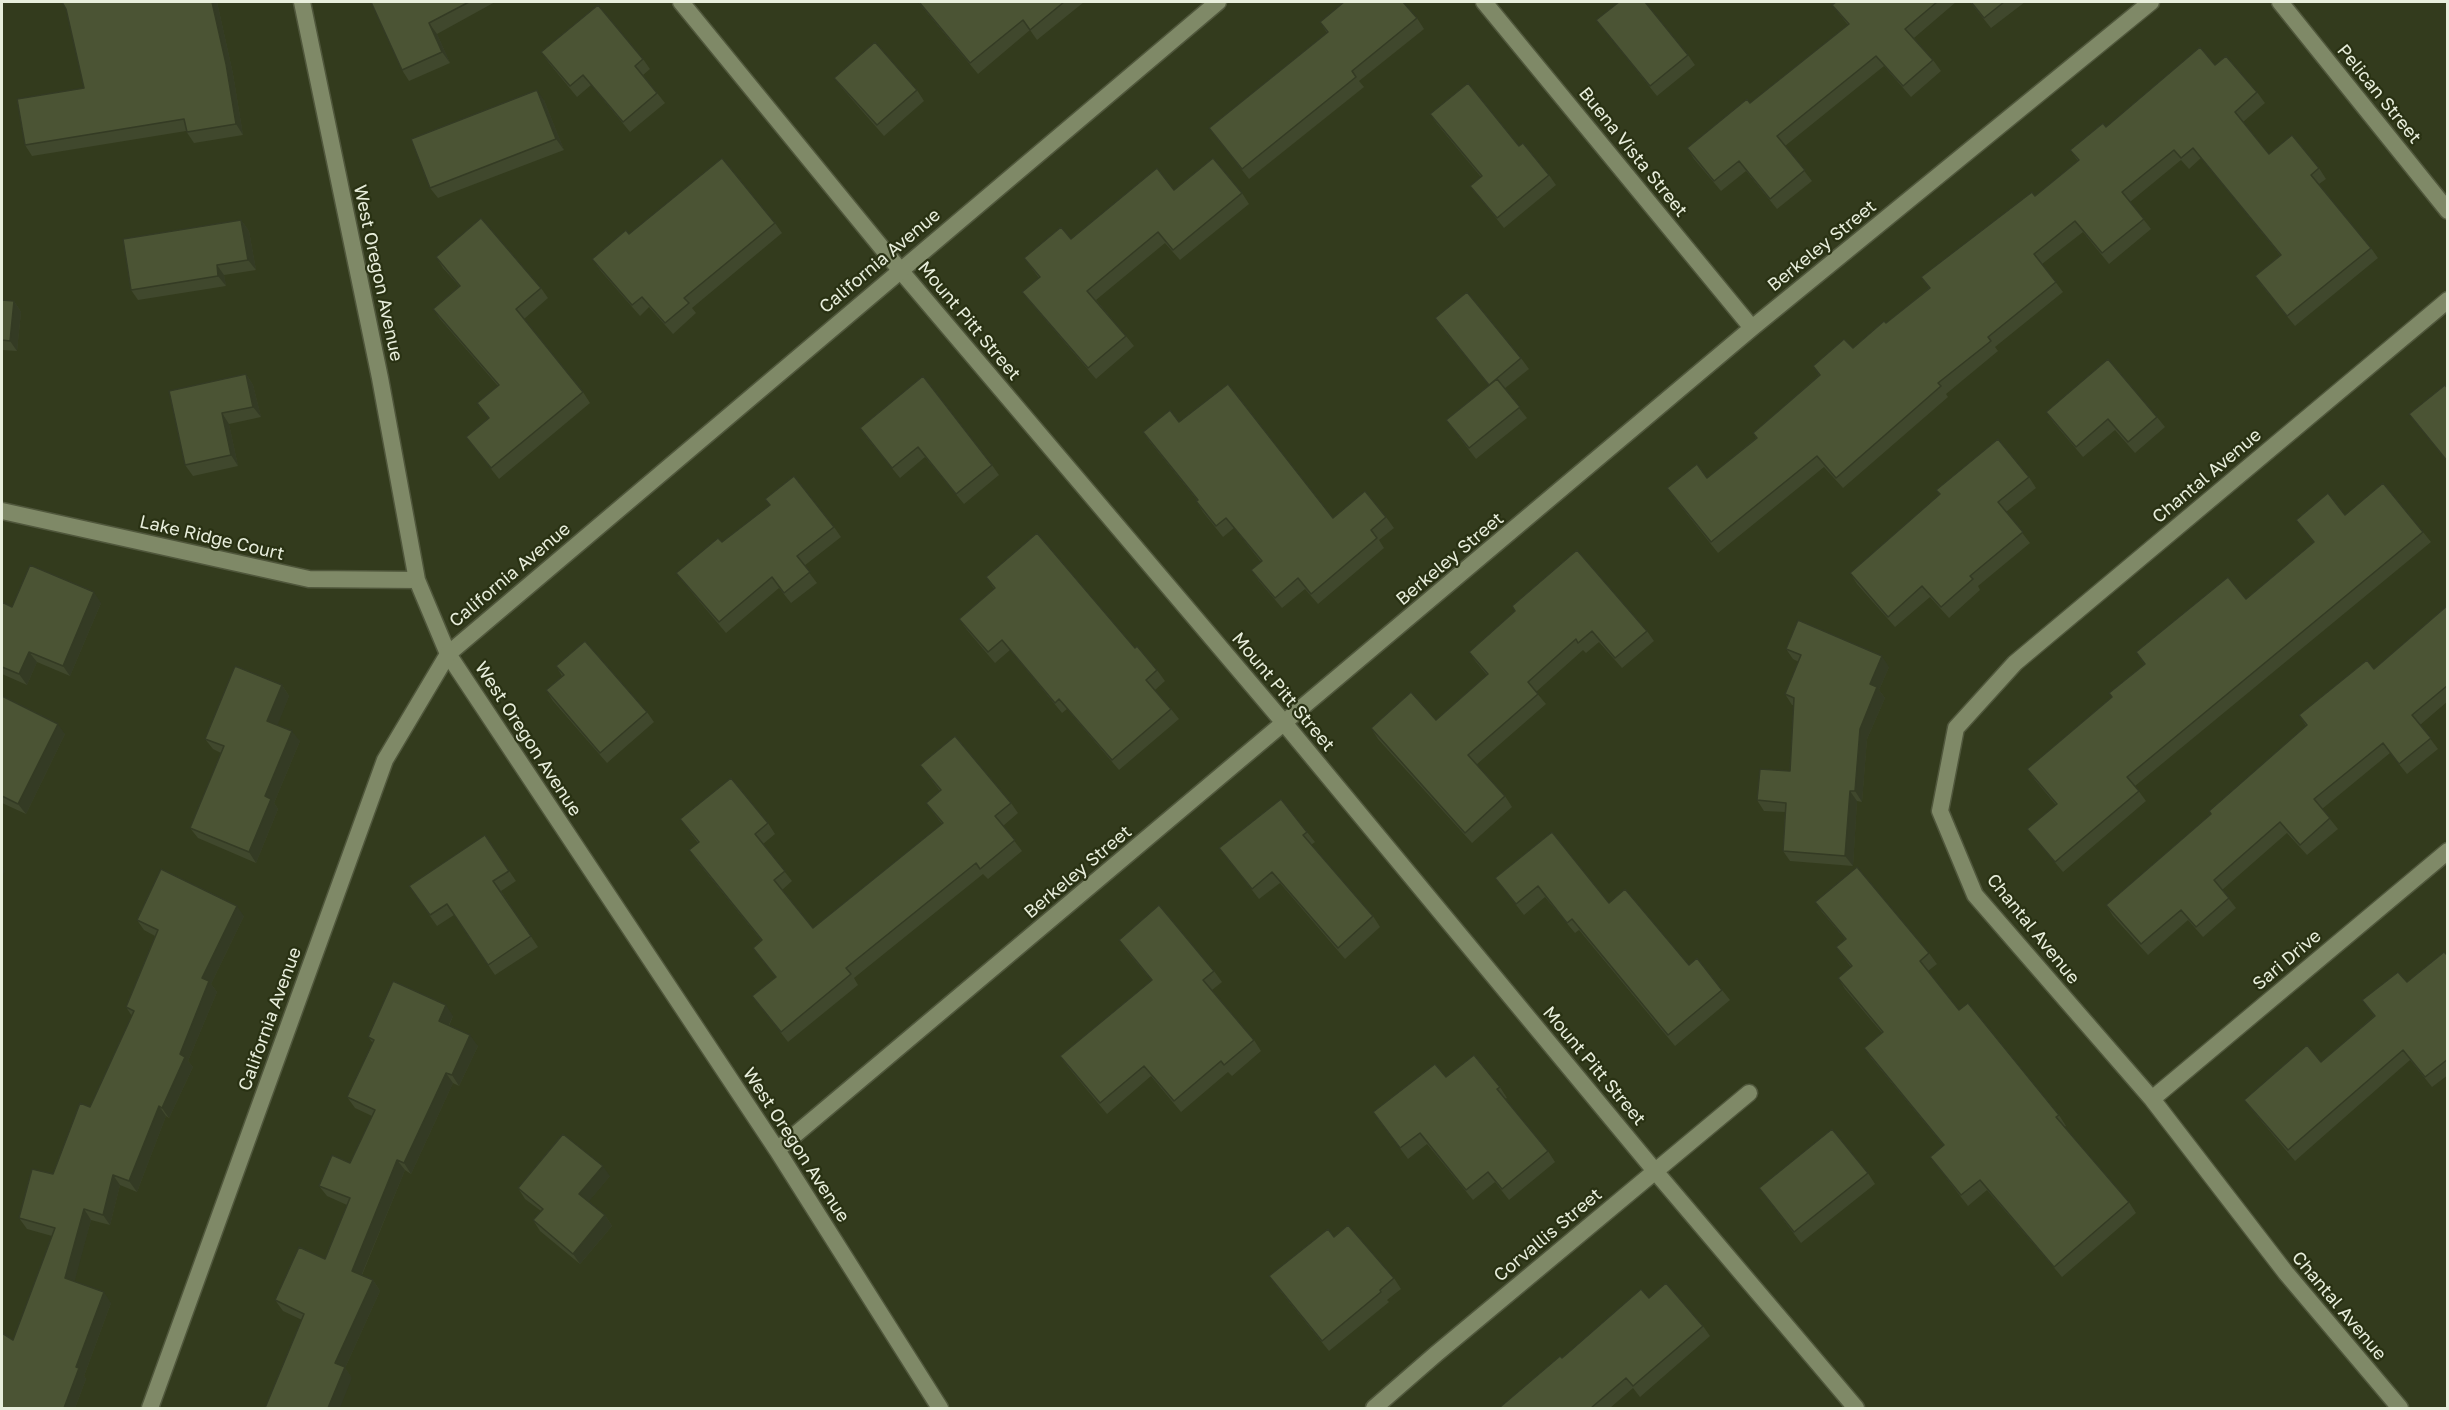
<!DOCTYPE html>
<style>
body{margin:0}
#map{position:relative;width:2449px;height:1410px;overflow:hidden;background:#333b1d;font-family:"Golos Text",sans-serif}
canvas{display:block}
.frame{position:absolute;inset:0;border:3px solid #e8eedc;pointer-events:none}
</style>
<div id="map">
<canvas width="2449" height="1410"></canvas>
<div class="frame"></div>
</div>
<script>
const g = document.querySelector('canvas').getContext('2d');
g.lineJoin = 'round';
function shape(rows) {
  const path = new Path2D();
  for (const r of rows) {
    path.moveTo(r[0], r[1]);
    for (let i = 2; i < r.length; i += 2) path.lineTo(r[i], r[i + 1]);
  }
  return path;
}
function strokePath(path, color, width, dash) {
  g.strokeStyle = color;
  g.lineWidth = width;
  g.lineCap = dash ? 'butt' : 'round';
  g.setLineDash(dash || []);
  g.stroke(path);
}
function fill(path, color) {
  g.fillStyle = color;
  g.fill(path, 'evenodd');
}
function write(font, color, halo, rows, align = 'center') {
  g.font = font + ' "Golos Text",sans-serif';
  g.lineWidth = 4.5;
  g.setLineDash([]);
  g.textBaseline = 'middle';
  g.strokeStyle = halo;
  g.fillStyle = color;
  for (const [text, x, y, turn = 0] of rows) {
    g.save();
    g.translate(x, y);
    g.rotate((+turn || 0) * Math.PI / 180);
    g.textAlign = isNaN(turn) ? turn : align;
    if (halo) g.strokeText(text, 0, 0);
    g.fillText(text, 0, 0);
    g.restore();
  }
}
const minor = shape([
 [302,2,380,378,417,580,448,654,777,1150,940,1408],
 [681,2,900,270,1285,724,1655,1171,1856,1408],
 [1484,2,1752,328],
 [2280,2,2448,211],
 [2,511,309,579,417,580],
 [2152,1099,2448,851],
 [777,1150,1752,328,2151,2],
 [1374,1408,1436,1354,1749,1093],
 [2400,1408,2286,1273,2152,1099,1975,895,1940,811,1956,728,2015,663,2448,300]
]);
const tertiary = shape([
 [150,1408,385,760,448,654,1218,2]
]);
const wall = shape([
 [62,2,217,2,233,74,243,135,194,143,186,131,32,156,25,145,84,88,66,9],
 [371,2,495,2,437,34,450,63,409,81,402,70],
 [918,2,1084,2,1037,40,1030,30,978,74],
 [1836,2,1956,2,1914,38,1933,60,1941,71,1911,97,1884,66,1785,146,1812,181,1777,209,1746,171,1721,191,1694,159,1687,148,1750,103,1848,25,1832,5],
 [1970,2,2025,2,1991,28],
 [1417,18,1424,29,1359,81,1364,87,1249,179,1209,128,1327,33,1320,22],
 [1596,20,1688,55,1695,65,1657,96],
 [541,52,643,59,650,69,643,75,665,103,630,132,591,85,577,97,549,63],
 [2215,65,2257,92,2265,103,2243,122,2269,154,2319,168,2326,179,2319,184,2371,248,2378,258,2295,326,2262,286,2255,276,2280,255,2201,158,2189,169,2181,160,2130,202,2151,229,2109,264,2083,232,2042,264,2063,292,1995,347,1998,351,1946,394,1948,397,1843,488,1824,467,1718,553,1675,499,1667,488,1707,478,1756,438,1753,433,1819,375,1813,366,1853,348,1886,323,1929,288,1921,277,2035,196,2078,161,2070,150,2106,127],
 [834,78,917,90,924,101,884,136,842,88],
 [544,100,564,150,438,198,430,188],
 [1430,114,1519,146,1549,175,1556,185,1504,228,1470,186,1481,177,1437,124],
 [1174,190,1242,193,1249,204,1180,260,1165,243,1096,300,1126,336,1134,346,1096,379,1030,302,1022,292,1039,278,1024,258,1071,239],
 [241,220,249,231,256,270,224,275,226,286,138,300,131,290],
 [775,223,782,233,692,308,696,313,673,334,649,307,640,316,600,270,592,259,629,234],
 [436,257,541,288,548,298,524,319,583,392,590,403,499,479,466,437,489,419,477,403,498,386,440,319,433,309,459,286,443,268],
 [2,300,14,301,21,312,17,351,2,350],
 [1435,318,1521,358,1529,369,1504,389,1527,418,1476,459,1446,420,1489,385,1442,328],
 [246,374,253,385,261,417,229,424,238,466,193,476,185,465],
 [2448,389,2448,463,2409,414],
 [2046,412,2157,417,2165,427,2135,453,2115,430,2083,457,2054,423],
 [1179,422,1333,518,1386,517,1394,528,1379,540,1384,548,1318,604,1305,589,1282,608,1259,581,1251,570,1261,562,1234,528,1223,537,1203,512,1196,501,1197,500,1150,442,1143,432],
 [860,428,992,465,999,475,964,504,925,457,900,478,867,438],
 [2029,477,2036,488,2006,512,2030,543,1978,586,1980,590,1949,618,1930,597,1895,627,1857,584,1850,573,1940,495,1936,490],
 [2345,515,2423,532,2431,542,2135,786,2146,801,2063,872,2035,839,2027,829,2056,805,2035,780,2027,769,2112,697,2144,664,2136,652,2246,599,2314,543,2296,520],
 [834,527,841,537,804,566,817,583,791,603,779,588,726,633,684,583,676,573,722,542],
 [986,577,1135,648,1157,670,1165,681,1155,690,1171,709,1179,719,1119,770,1067,709,1062,713,1010,650,995,663,967,630,959,619,994,589],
 [2,602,12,607,101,603,70,676,37,662,27,685,2,674],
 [2448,605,2448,701,2420,725,2438,749,2407,774,2390,753,2322,809,2338,829,2307,855,2287,833,2222,890,2236,908,2203,937,2188,920,2148,955,2113,916,2106,905,2211,814,2306,726,2299,715,2374,669],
 [1512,606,1647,631,1654,641,1622,668,1599,642,1586,653,1583,650,1536,692,1546,704,1476,765,1505,796,1512,807,1472,843,1378,739,1371,728,1436,720,1487,675,1476,662,1469,652,1515,611],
 [1786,649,1889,667,1879,690,1885,698,1867,739,1862,802,1857,801,1853,866,1790,861,1783,851,1785,812,1764,811,1757,800,1790,771,1794,705,1792,705,1785,694,1799,662,1793,659],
 [556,666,647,712,654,722,607,763,553,701,546,690,562,676],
 [282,685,289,696,277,725,300,741,274,803,278,809,256,863,198,838,190,828,221,753,213,749,205,739],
 [2,696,65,734,26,814,2,803],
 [920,765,1011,803,1018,813,1003,826,1022,851,988,879,983,874,854,978,858,985,788,1042,752,996,776,977,753,948,761,940,696,860,689,850,698,843,680,819,768,823,775,834,763,844,792,881,782,890,813,928,942,824,926,803,940,791],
 [1307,832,1315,842,1311,845,1373,916,1380,927,1345,959,1280,883,1259,899,1219,848],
 [1552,832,1609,903,1689,965,1722,990,1730,1000,1675,1046,1579,930,1575,933,1545,897,1524,915,1495,878],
 [485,835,516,881,501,891,538,947,495,975,454,915,437,926,409,886],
 [1815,902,1929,953,1937,964,1928,971,1959,1010,2059,1115,2066,1126,2064,1127,2129,1202,2136,1213,2062,1277,1987,1190,1968,1206,1930,1157,1944,1146,1871,1058,1864,1048,1882,1033,1845,989,1838,978,1851,967,1836,947,1845,939,1822,912],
 [244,916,211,984,217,992,188,1061,193,1067,169,1118,166,1116,137,1192,120,1185,110,1225,91,1220,74,1281,111,1303,84,1376,86,1379,75,1408,2,1408,13,1340,52,1236,27,1229,19,1218,53,1174,90,1107,132,1016,126,1007,155,936,144,930,137,920],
 [1119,940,1214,971,1222,982,1212,990,1254,1040,1261,1051,1232,1076,1228,1072,1181,1112,1151,1076,1107,1114,1068,1067,1060,1056,1152,981,1126,950],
 [2448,956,2448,1075,2432,1087,2410,1060,2295,1161,2252,1110,2244,1100,2321,1062,2374,1016,2362,1000,2407,982],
 [453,1016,449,1026,478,1046,459,1086,453,1083,411,1174,405,1170,362,1275,373,1280,380,1291,345,1368,352,1378,302,1320,283,1311,275,1300,325,1259,347,1205,327,1196,319,1186,350,1163,372,1116,355,1108,347,1097,373,1043,368,1037],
 [1446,1077,1500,1087,1507,1098,1505,1099,1548,1151,1555,1162,1509,1200,1495,1182,1473,1200,1427,1144,1408,1159,1373,1112],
 [1868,1173,1875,1184,1801,1243,1759,1188],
 [610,1176,588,1202,605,1215,612,1226,580,1264,540,1231,533,1220,541,1211,525,1199,518,1188],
 [1334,1237,1394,1278,1401,1289,1387,1300,1389,1302,1329,1351,1277,1287,1269,1276],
 [1649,1298,1703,1326,1710,1336,1640,1397,1633,1388,1610,1408,1499,1408,1562,1358]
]);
const shadedWall = shape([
 [212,2,217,2,233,74,243,135,236,124],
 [429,23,437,34,450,63,442,52],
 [537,90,544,100,564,150,556,139],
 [241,220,249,231,256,270,248,260],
 [217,265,224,275,226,286,218,276],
 [14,301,21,312,17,351,10,341],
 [246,374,253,385,261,417,253,407],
 [222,413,229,424,238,466,231,455],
 [94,592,101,603,70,676,63,666],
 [29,652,37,662,27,685,19,674],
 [1882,656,1889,667,1879,690,1885,698,1867,739,1862,802,1855,791,1860,729,1870,684],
 [282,685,289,696,275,732,267,721],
 [58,724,65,734,26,814,18,804],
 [292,731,300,741,274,803,278,809,256,863,249,852,265,796],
 [1850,791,1857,801,1853,866,1845,856],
 [2,866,5,871,2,879],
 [237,906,244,916,211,984,217,992,188,1061,193,1067,169,1118,162,1108,180,1054,202,978],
 [446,1005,453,1016,446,1031,439,1021],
 [470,1035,478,1046,459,1086,452,1075],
 [446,1073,453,1083,411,1174,404,1163],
 [159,1106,166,1116,137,1192,129,1181],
 [397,1160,405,1170,359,1281,352,1271],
 [603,1166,610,1176,586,1205,579,1194],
 [113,1175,120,1185,110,1225,103,1215],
 [84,1209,91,1220,73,1288,65,1278],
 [605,1215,612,1226,580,1264,573,1254],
 [373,1280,380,1291,345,1368,352,1378,340,1408,328,1408,335,1363],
 [104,1292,111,1303,84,1376,86,1379,75,1408,64,1408,76,1367]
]);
const building = shape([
 [62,2,212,2,226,64,236,124,187,132,184,119,25,145,17,99,84,88,66,9,62,2],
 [371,2,469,2,429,23,442,52,402,70,371,2],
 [919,2,1064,2,1030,30,1023,20,970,63,919,2],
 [1344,2,1403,2,1417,18,1352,71,1356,77,1242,169,1209,128,1328,32,1320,22,1344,2],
 [1619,2,1645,2,1688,55,1650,86,1596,20,1619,2],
 [1836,2,1937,2,1905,29,1933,60,1903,86,1876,56,1777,136,1805,170,1770,199,1739,161,1714,181,1687,148,1747,99,1750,103,1849,24,1832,5,1836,2],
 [1971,2,2004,2,1984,18,1971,2],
 [598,5,643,59,635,66,657,93,623,122,583,75,570,86,541,52,598,5],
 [875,42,917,90,877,125,834,78,875,42],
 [2200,47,2215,65,2226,56,2257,92,2235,112,2269,154,2292,135,2319,168,2311,175,2371,248,2287,316,2255,276,2281,255,2193,148,2181,158,2174,150,2122,192,2144,219,2102,253,2075,221,2034,254,2056,282,1988,337,1991,341,1938,383,1941,386,1836,478,1817,456,1711,542,1667,488,1697,464,1707,478,1757,438,1753,433,1820,375,1813,366,1844,339,1853,348,1884,321,1886,323,1930,288,1921,277,2032,192,2035,196,2079,160,2070,150,2103,123,2106,127,2200,47],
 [1468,83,1519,146,1523,143,1549,175,1497,218,1470,186,1482,176,1430,114,1468,83],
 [537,90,556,139,430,188,411,139,537,90],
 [722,158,775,223,684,298,689,303,665,323,642,297,632,305,592,259,626,230,629,234,722,158],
 [1213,158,1242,193,1173,250,1158,232,1087,291,1126,336,1088,368,1022,292,1040,277,1024,258,1061,227,1071,239,1157,168,1174,190,1213,158],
 [481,218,541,288,516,309,583,392,491,468,466,437,489,418,477,403,499,385,433,309,460,286,436,257,481,218],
 [241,220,248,260,217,265,218,276,131,290,123,239,241,220],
 [1467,292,1521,358,1489,385,1435,318,1467,292],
 [2,300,14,301,10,341,2,340,2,300],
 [2108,359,2157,417,2128,442,2108,419,2076,447,2046,412,2108,359],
 [246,374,253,407,222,413,231,455,185,465,169,391,246,374],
 [923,376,992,465,956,494,918,447,892,468,860,428,923,376],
 [1497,379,1520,407,1469,448,1446,420,1497,379],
 [1228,384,1333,518,1365,491,1386,517,1371,530,1377,538,1311,594,1298,578,1275,598,1251,570,1262,561,1226,518,1216,526,1196,501,1198,500,1143,432,1170,410,1179,422,1228,384],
 [2445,385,2448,389,2448,462,2409,414,2445,385],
 [1998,439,2029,477,1998,502,2023,532,1970,576,1973,579,1941,607,1922,586,1888,617,1850,573,1940,494,1936,490,1998,439],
 [794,476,834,527,797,556,810,572,784,593,772,577,719,622,676,573,718,538,722,542,770,505,765,499,794,476],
 [2383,483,2423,532,2127,777,2139,791,2055,862,2027,829,2057,804,2027,769,2112,697,2109,693,2145,664,2136,652,2228,577,2246,599,2314,542,2296,520,2328,493,2345,515,2383,483],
 [1037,533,1135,648,1137,646,1157,670,1146,680,1171,709,1112,760,1059,699,1055,703,1002,640,988,652,959,619,995,588,986,577,1037,533],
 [1577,550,1647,631,1615,658,1592,631,1578,643,1576,639,1528,682,1538,694,1468,755,1505,796,1465,833,1371,728,1411,692,1436,720,1488,674,1469,652,1515,611,1512,606,1577,550],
 [30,565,94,592,63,666,29,652,19,674,2,667,2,602,12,607,30,565],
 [2448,605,2448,685,2412,715,2431,738,2399,764,2383,743,2314,799,2330,818,2300,845,2280,822,2214,880,2229,898,2196,927,2181,910,2141,944,2106,905,2211,814,2209,811,2307,725,2299,715,2367,660,2374,669,2448,605],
 [1798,620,1882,656,1870,684,1877,687,1860,729,1855,791,1850,791,1845,856,1783,851,1786,803,1757,800,1760,769,1790,771,1794,698,1785,694,1801,655,1786,649,1798,620],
 [585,641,647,712,600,753,546,690,564,675,556,666,585,641],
 [235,666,282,685,267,721,292,731,265,796,271,799,249,852,190,828,224,746,205,739,235,666],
 [2,696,58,724,18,804,2,796,2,696],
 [955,736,1011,803,995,816,1015,840,980,869,976,863,846,968,851,974,781,1032,752,996,776,977,753,948,762,940,689,850,699,842,680,819,731,778,768,823,755,834,785,871,774,880,813,928,943,823,926,803,941,790,920,765,955,736],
 [1281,799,1307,832,1303,835,1373,916,1338,948,1272,872,1252,889,1219,848,1281,799],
 [1552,832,1609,903,1625,889,1689,965,1697,958,1722,990,1668,1035,1572,919,1567,923,1538,886,1516,904,1495,878,1552,832],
 [485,835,509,871,493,881,531,936,488,965,447,904,430,915,409,886,485,835],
 [1857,867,1929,953,1920,961,1959,1010,1968,1003,2059,1115,2056,1117,2129,1202,2054,1267,1980,1180,1961,1195,1930,1157,1944,1145,1864,1048,1883,1032,1838,978,1852,966,1836,947,1846,939,1815,902,1857,867],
 [161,869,237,906,202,978,209,981,180,1054,185,1057,162,1108,159,1106,129,1181,113,1175,103,1215,84,1209,65,1278,104,1292,76,1367,79,1368,64,1408,2,1408,2,1333,13,1340,55,1228,19,1218,32,1169,53,1174,80,1103,90,1107,134,1011,126,1007,158,930,137,920,161,869],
 [1159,905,1214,971,1203,980,1254,1040,1224,1065,1221,1061,1174,1101,1144,1066,1100,1103,1060,1056,1152,980,1119,940,1159,905],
 [2444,952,2448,956,2448,1059,2425,1077,2403,1050,2288,1150,2244,1100,2307,1045,2321,1062,2375,1016,2362,1000,2398,972,2407,982,2444,952],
 [393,981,446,1005,439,1021,470,1035,452,1075,446,1073,404,1163,397,1160,352,1271,373,1280,335,1363,345,1367,328,1408,265,1408,304,1314,275,1300,299,1247,325,1259,350,1198,319,1186,332,1155,350,1163,375,1110,347,1097,374,1040,368,1037,393,981],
 [1474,1055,1500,1087,1497,1089,1548,1151,1502,1189,1488,1172,1466,1190,1420,1133,1400,1148,1373,1112,1435,1064,1446,1077,1474,1055],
 [1832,1129,1868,1173,1794,1232,1759,1188,1832,1129],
 [563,1134,603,1166,579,1194,605,1215,573,1254,533,1220,543,1209,518,1188,563,1134],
 [1348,1225,1394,1278,1380,1290,1381,1292,1322,1341,1269,1276,1328,1229,1334,1237,1348,1225],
 [1666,1283,1703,1326,1633,1386,1626,1378,1591,1408,1499,1408,1560,1356,1562,1358,1641,1289,1649,1298,1666,1283]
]);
const streetNames = [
 ["Pelican Street",2379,94,51],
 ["Buena Vista Street",1633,152,51],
 ["Berkeley Street",1822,246,-39],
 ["California Avenue",880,261,-40],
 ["West Oregon Avenue",378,273,78],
 ["Mount Pitt Street",969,321,50],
 ["Chantal Avenue",2207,476,-40],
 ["Lake Ridge Court",212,538,13],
 ["Berkeley Street",1450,559,-40],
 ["California Avenue",510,575,-40],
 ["Mount Pitt Street",1283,692,50],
 ["West Oregon Avenue",528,739,57],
 ["Berkeley Street",1078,872,-40],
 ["Chantal Avenue",2033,929,51],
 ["Sari Drive",2287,960,-40],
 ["California Avenue",270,1019,-70],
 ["Mount Pitt Street",1594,1066,50],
 ["West Oregon Avenue",796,1145,57],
 ["Corvallis Street",1548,1235,-40],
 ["Chantal Avenue",2339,1306,50]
];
strokePath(minor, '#50573c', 19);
strokePath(tertiary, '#50573c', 19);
strokePath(minor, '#7f8967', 16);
strokePath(tertiary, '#7f8967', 16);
fill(wall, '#40482d');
fill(shadedWall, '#343b24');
fill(building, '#4b5434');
strokePath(building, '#343b24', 1.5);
write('18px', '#e8eedc', '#293113', streetNames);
</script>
